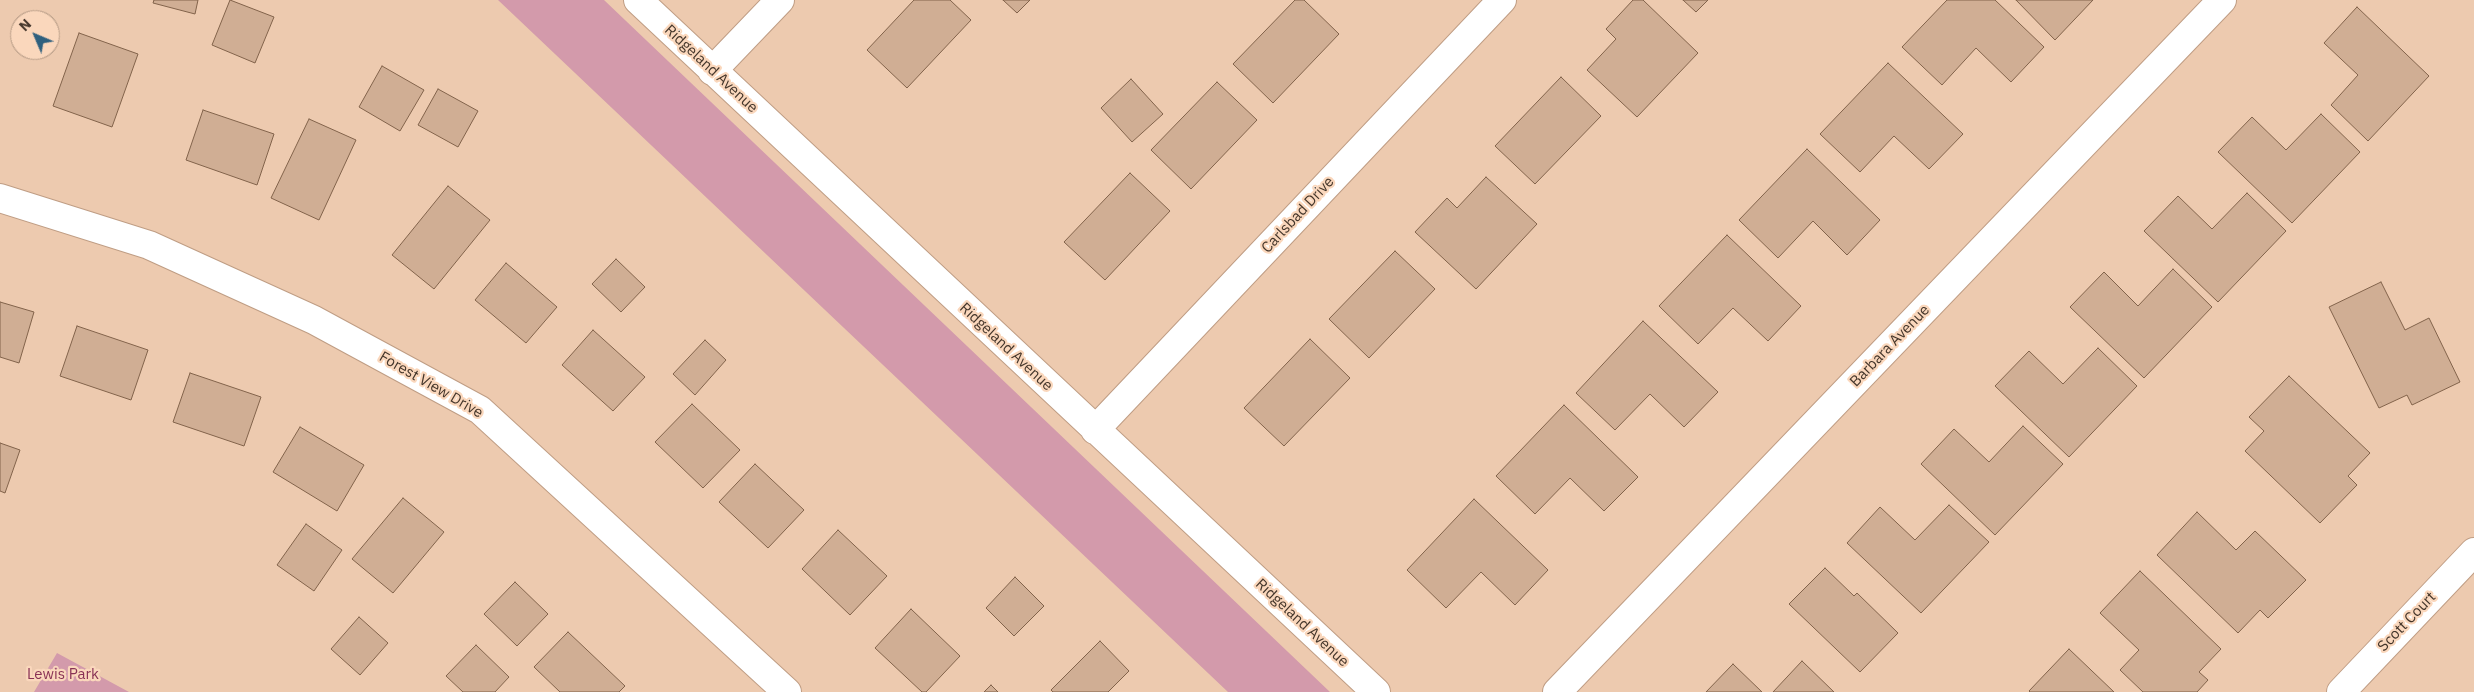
<!DOCTYPE html>
<style>
body{margin:0}
#map{position:relative;width:2474px;height:692px;overflow:hidden;background:#edcaaf;font-family:"IBM Plex Sans",sans-serif}
canvas{display:block}
.north{position:absolute;left:10px;top:10px;width:50px;height:50px;box-sizing:border-box;background:#fad7bc;border:1px solid #b19782;border-radius:50%;rotate:315deg;font-size:14px;font-weight:700;line-height:20px;text-align:center;color:#44362b}
.north::after{content:'';display:block;margin:auto;width:18px;height:22px;background:#2f607e;clip-path:polygon(50% 0,100% 100%,50% 72%,0 100%)}
</style>
<div id="map">
<canvas width="2474" height="692"></canvas>
<div class="north">N</div>
</div>
<script>
const g = document.querySelector('canvas').getContext('2d');
g.lineJoin = 'round';
function fill(path, color) {
  g.fillStyle = color;
  g.fill(path, 'evenodd');
}
function shape(rows) {
  const path = new Path2D();
  for (const r of rows) {
    path.moveTo(r[0], r[1]);
    for (let i = 2; i < r.length; i += 2) path.lineTo(r[i], r[i + 1]);
  }
  return path;
}
function strokePath(path, color, width, dash) {
  g.strokeStyle = color;
  g.lineWidth = width;
  g.lineCap = dash ? 'butt' : 'round';
  g.setLineDash(dash || []);
  g.stroke(path);
}
function write(font, color, halo, rows, align = 'center') {
  g.font = font + ' "IBM Plex Sans",sans-serif';
  g.lineWidth = 4.5;
  g.setLineDash([]);
  g.textBaseline = 'middle';
  g.strokeStyle = halo;
  g.fillStyle = color;
  for (const [text, x, y, turn = 0] of rows) {
    g.save();
    g.translate(x, y);
    g.rotate((+turn || 0) * Math.PI / 180);
    g.textAlign = isNaN(turn) ? turn : align;
    if (halo) g.strokeText(text, 0, 0);
    g.fillText(text, 0, 0);
    g.restore();
  }
}
const green = shape([
 [498,0,604,0,1330,692,1228,692],
 [57,653,129,692,34,692]
]);
const building = shape([
 [154,0,198,0,195,14,153,3,154,0],
 [230,0,274,17,255,63,212,45,230,0],
 [914,0,950,0,971,20,907,88,867,50,914,0],
 [1003,0,1030,0,1017,13,1003,0],
 [1295,0,1304,0,1339,34,1273,103,1233,64,1295,0],
 [1633,0,1643,0,1698,53,1637,117,1587,70,1616,39,1606,29,1633,0],
 [1683,0,1708,0,1696,12,1683,0],
 [1947,0,1995,0,2044,47,2011,82,1976,48,1942,85,1902,47,1947,0],
 [2016,0,2093,0,2055,40,2016,0],
 [2357,7,2429,76,2368,141,2331,105,2358,75,2324,43,2357,7],
 [79,33,138,54,112,127,53,106,79,33],
 [1888,63,1963,134,1929,169,1894,136,1860,172,1820,134,1888,63],
 [382,66,424,90,400,131,359,107,382,66],
 [1561,77,1601,116,1535,184,1495,146,1561,77],
 [1131,79,1163,114,1132,142,1101,108,1131,79],
 [1217,82,1257,120,1191,189,1151,150,1217,82],
 [438,89,478,111,458,147,418,125,438,89],
 [203,110,274,134,257,185,186,160,203,110],
 [2321,114,2360,152,2292,223,2218,152,2252,117,2286,150,2321,114],
 [309,119,356,140,319,220,271,198,309,119],
 [1807,149,1880,220,1847,255,1813,221,1778,258,1739,220,1807,149],
 [1130,173,1170,211,1105,280,1064,242,1130,173],
 [1486,177,1537,224,1476,289,1415,232,1447,198,1457,208,1486,177],
 [448,186,490,220,434,289,392,255,448,186],
 [2247,193,2286,231,2218,302,2144,231,2178,196,2212,229,2247,193],
 [1727,235,1801,306,1768,341,1733,308,1698,344,1659,306,1727,235],
 [1395,251,1435,289,1369,358,1329,319,1395,251],
 [616,259,645,287,621,312,592,284,616,259],
 [506,263,557,307,526,343,475,300,506,263],
 [2173,269,2212,307,2144,378,2070,307,2104,272,2138,306,2173,269],
 [2381,282,2405,330,2429,318,2460,382,2412,405,2407,395,2379,408,2329,307,2381,282],
 [0,302,34,312,19,363,0,357,0,302],
 [1643,321,1718,392,1684,427,1650,394,1615,430,1576,393,1643,321],
 [77,326,148,350,131,400,60,376,77,326],
 [593,330,645,377,613,411,562,365,593,330],
 [1310,339,1350,378,1284,446,1244,408,1310,339],
 [705,340,726,360,695,395,673,374,705,340],
 [2098,348,2137,386,2069,457,1995,386,2029,351,2063,384,2098,348],
 [190,373,261,397,244,446,173,422,190,373],
 [2289,376,2370,453,2348,476,2357,485,2320,523,2245,451,2264,431,2249,417,2289,376],
 [692,404,740,450,703,488,655,442,692,404],
 [1564,405,1638,477,1604,511,1570,478,1535,514,1496,476,1564,405],
 [2023,426,2063,464,1995,535,1921,464,1954,429,1989,462,2023,426],
 [300,427,364,465,337,511,273,472,300,427],
 [0,443,20,450,5,493,0,491,0,443],
 [755,464,804,510,768,548,719,502,755,464],
 [403,498,444,532,393,593,352,559,403,498],
 [1474,499,1548,570,1515,605,1481,572,1446,608,1407,570,1474,499],
 [1949,505,1989,542,1921,613,1847,543,1880,507,1915,540,1949,505],
 [2197,512,2236,550,2255,531,2306,580,2268,618,2260,610,2238,633,2157,555,2197,512],
 [306,524,342,550,314,591,277,565,306,524],
 [838,530,887,576,850,615,802,569,838,530],
 [1825,568,1854,596,1857,593,1898,633,1860,672,1789,604,1825,568],
 [2140,571,2221,649,2199,672,2208,680,2197,692,2143,692,2120,670,2139,650,2100,613,2140,571],
 [1015,577,1044,606,1014,636,986,608,1015,577],
 [515,582,548,614,517,646,484,614,515,582],
 [911,609,960,656,926,692,922,692,875,648,911,609],
 [359,617,388,643,360,675,331,649,359,617],
 [568,632,625,686,619,692,560,692,534,667,568,632],
 [1100,641,1129,671,1108,692,1053,692,1051,690,1100,641],
 [476,645,509,677,495,692,463,692,446,676,476,645],
 [2069,649,2114,692,2030,692,2029,691,2069,649],
 [1802,661,1834,692,1773,692,1802,661],
 [1733,664,1762,692,1706,692,1733,664],
 [991,685,998,692,984,692,991,685]
]);
const minor = shape([
 [638,0,1376,692],
 [712,71,780,0],
 [0,198,149,245,314,320,480,410,787,692],
 [1095,430,1502,0],
 [1557,692,2222,0],
 [2341,692,2474,552]
]);
const streetNames = [
 ["Ridgeland Avenue",711,69,43],
 ["Carlsbad Drive",1298,215,-47],
 ["Barbara Avenue",1890,346,-46],
 ["Ridgeland Avenue",1006,347,43],
 ["Forest View Drive",431,385,30],
 ["Scott Court",2407,622,-46],
 ["Ridgeland Avenue",1302,623,43]
];
const parkNames = [
 ["Lewis Park",63,675]
];
fill(green, '#d39aab');
fill(building, '#d0ae94');
strokePath(building, '#82634b', 1);
strokePath(minor, '#bf9d84', 30);
strokePath(minor, '#fff', 28);
write('15px', '#44362b', '#fad7bc', streetNames);
write('15px', '#893255', '#fad7bc', parkNames);
</script>
